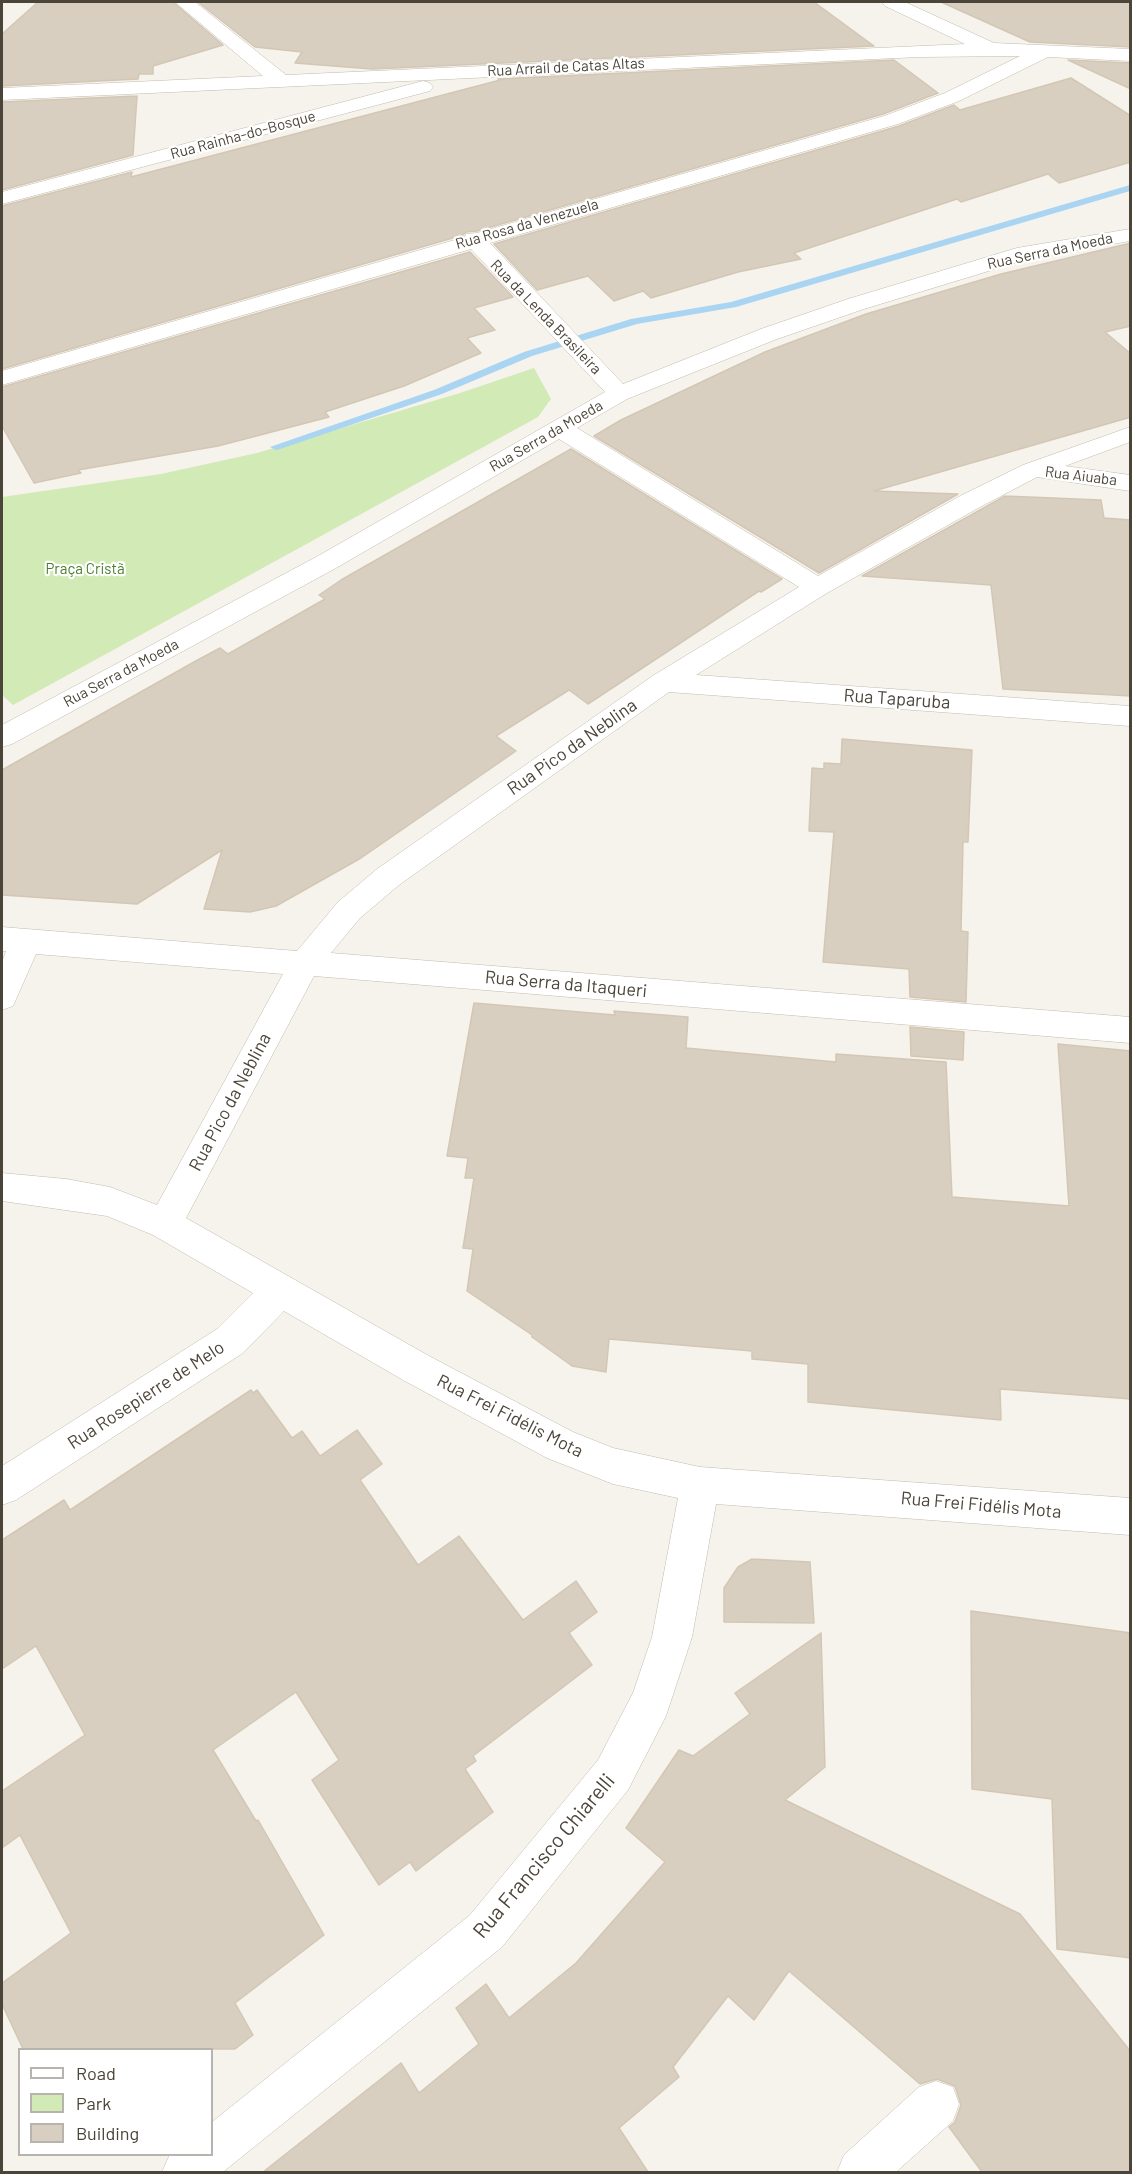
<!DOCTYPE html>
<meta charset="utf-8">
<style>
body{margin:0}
#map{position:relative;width:1132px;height:2174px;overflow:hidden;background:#f6f3ec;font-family:Barlow,sans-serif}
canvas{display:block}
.frame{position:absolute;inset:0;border:3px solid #4b4439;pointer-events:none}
.legend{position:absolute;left:18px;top:2048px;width:195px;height:108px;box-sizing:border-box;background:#fff;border:2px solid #b7b4b0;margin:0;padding:8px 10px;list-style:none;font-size:18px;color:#4b4439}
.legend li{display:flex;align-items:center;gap:12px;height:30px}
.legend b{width:30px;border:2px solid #b7b4b0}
</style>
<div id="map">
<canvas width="1132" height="2174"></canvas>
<div class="frame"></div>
<ul class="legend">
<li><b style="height:8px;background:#fff"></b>Road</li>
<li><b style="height:16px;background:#d2eab5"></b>Park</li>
<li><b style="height:16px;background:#d8cfc1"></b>Building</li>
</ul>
</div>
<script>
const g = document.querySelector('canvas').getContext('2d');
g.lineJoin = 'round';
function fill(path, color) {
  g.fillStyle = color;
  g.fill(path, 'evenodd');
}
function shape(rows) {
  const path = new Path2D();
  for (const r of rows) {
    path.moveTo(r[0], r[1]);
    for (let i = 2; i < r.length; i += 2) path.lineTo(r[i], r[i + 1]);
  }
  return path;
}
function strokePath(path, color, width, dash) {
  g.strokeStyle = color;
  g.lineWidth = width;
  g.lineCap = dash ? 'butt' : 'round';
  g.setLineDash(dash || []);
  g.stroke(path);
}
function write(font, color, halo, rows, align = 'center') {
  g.font = font + ' Barlow,sans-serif';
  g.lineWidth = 4.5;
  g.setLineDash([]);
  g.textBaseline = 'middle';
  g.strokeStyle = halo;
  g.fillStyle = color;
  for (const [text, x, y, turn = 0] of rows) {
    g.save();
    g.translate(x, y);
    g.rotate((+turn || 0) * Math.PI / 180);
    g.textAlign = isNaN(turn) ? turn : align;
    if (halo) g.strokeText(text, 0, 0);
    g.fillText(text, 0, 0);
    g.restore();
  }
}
const green = shape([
 [534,368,551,399,538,417,13,705,2,695,2,497,161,474,257,453,460,393]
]);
const stream = shape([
 [1130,185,1130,191,736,307,637,324,532,356,442,394,280,449,276,450,270,447,434,390,524,352,631,319,731,302,1130,185]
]);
const building = shape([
 [38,2,173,2,223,45,153,66,153,74,139,74,138,79,2,86,2,34,38,2],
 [198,2,814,2,874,46,372,69,295,63,302,52,255,47,198,2],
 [941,2,1131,2,1131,47,1030,42,941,2],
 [894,60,938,93,883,114,477,231,466,232,463,235,2,369,2,206,132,172,131,177,504,79,498,79,894,60],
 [1068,60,1131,63,1131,89,1068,60],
 [1071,78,1131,116,1131,162,1059,183,1048,174,961,202,957,199,794,253,801,259,738,272,651,298,643,291,614,301,588,276,537,290,494,244,899,126,954,105,960,110,1071,78],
 [137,96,133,155,2,190,2,102,137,96],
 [1131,243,1131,326,1105,332,1131,354,1131,417,874,491,958,494,819,573,594,436,621,420,765,352,866,314,1001,274,1131,243],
 [470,252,513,297,474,308,495,330,467,338,481,353,404,386,325,412,329,417,218,446,78,470,81,473,34,483,2,426,2,387,470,252],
 [571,449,782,579,761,592,759,591,588,704,569,690,496,736,516,751,361,858,276,906,250,912,204,909,222,850,137,904,2,895,2,770,194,662,220,648,228,654,325,599,319,595,341,580,571,449],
 [1005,496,1101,500,1104,518,1131,520,1131,696,1003,689,991,585,862,576,1005,496],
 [842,739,972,750,968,842,963,842,961,931,968,932,966,1002,910,997,909,969,823,962,834,832,809,831,812,768,824,769,824,763,841,764,842,739],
 [474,1003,615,1015,614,1011,688,1017,686,1048,836,1062,836,1054,946,1062,952,1197,1069,1206,1058,1044,1131,1051,1131,1399,1000,1389,1001,1420,808,1402,808,1364,752,1359,752,1351,609,1339,606,1372,572,1366,532,1337,532,1335,467,1291,473,1249,463,1248,474,1178,465,1178,468,1158,447,1156,474,1003],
 [910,1027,964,1032,963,1060,911,1056,910,1027],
 [251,1390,253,1393,257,1390,292,1438,302,1431,320,1456,357,1430,382,1464,360,1480,418,1565,459,1536,523,1620,576,1581,597,1612,569,1633,592,1665,473,1756,476,1761,465,1769,493,1812,416,1871,410,1862,379,1885,312,1780,339,1760,296,1692,213,1750,256,1821,258,1820,324,1935,235,2003,253,2035,235,2049,23,2049,2,2004,2,1983,71,1933,20,1835,2,1848,2,1791,85,1735,36,1646,2,1669,2,1540,64,1500,70,1510,251,1390],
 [752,1559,810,1562,814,1623,724,1622,724,1588,738,1567,752,1559],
 [971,1611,1131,1633,1131,1958,1057,1949,1052,1799,972,1789,971,1611],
 [821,1633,825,1767,785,1800,1020,1914,1131,2052,1131,2172,982,2172,949,2127,955,2122,961,2105,955,2086,937,2079,920,2084,789,1971,754,2020,728,1996,673,2067,679,2077,619,2128,648,2172,263,2172,401,2063,419,2093,479,2044,456,2008,486,1984,509,2018,576,1963,665,1862,626,1828,679,1750,693,1756,750,1714,735,1693,821,1633]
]);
const minor = shape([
 [175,2,195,2,286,75,965,44,885,6,882,2,905,2,994,43,1130,49,1130,61,1048,57,959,101,898,124,490,243,623,384,761,329,848,299,1017,248,1130,229,1130,241,1028,259,864,309,777,339,627,399,577,428,818,576,962,495,1023,465,1130,427,1130,442,1065,466,1130,475,1130,491,1037,477,980,507,827,593,696,675,1130,706,1130,726,669,692,399,885,360,918,331,953,1130,1017,1130,1043,314,976,186,1218,429,1356,573,1432,613,1448,700,1467,1130,1498,1130,1535,716,1504,692,1637,666,1716,628,1790,502,1947,223,2172,162,2172,170,2154,212,2154,212,2122,470,1915,598,1760,633,1693,652,1637,678,1498,613,1484,547,1458,403,1380,284,1311,243,1353,16,1500,2,1505,2,1466,217,1329,253,1293,153,1235,107,1216,2,1201,2,1173,66,1179,110,1187,157,1205,283,974,36,954,13,1006,2,1010,2,962,6,951,2,951,2,927,297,951,338,902,377,869,654,675,799,587,559,439,336,568,12,744,2,747,2,725,318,556,605,392,471,249,2,385,2,371,465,237,466,234,477,233,884,116,945,93,1020,56,919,57,2,100,2,88,263,76,175,2],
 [423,81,430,83,433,87,430,91,2,204,2,192,423,81],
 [936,2081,953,2087,959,2104,953,2121,896,2172,837,2172,844,2155,919,2087,936,2081]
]);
const farStreetnames = [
 ["Rua Arrail de Catas Altas",566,67,-3],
 ["Rua Rainha-do-Bosque",243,135,-15],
 ["Rua Rosa da Venezuela",527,224,-16],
 ["Rua Serra da Moeda",1050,251,-12],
 ["Rua da Lenda Brasileira",546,317,46],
 ["Rua Serra da Moeda",546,436,-30],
 ["Rua Aiuaba",1081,476,7],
 ["Rua Serra da Moeda",121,673,-28]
];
const farParknames = [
 ["Praça Cristã",85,569]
];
const streetNames = [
 ["Rua Taparuba",897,699,4],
 ["Rua Pico da Neblina",572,747,-35],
 ["Rua Serra da Itaqueri",566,984,5],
 ["Rua Pico da Neblina",230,1102,-62],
 ["Rua Rosepierre de Melo",146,1395,-33],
 ["Rua Frei Fidélis Mota",510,1416,27],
 ["Rua Frei Fidélis Mota",981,1505,5]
];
const nearStreetnames = [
 ["Rua Francisco Chiarelli",544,1856,-50]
];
fill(green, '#d2eab5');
fill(stream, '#a9d4f2');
fill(building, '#d8cfc1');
strokePath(building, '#d3c7b4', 1.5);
strokePath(minor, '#c2bbae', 1);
fill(minor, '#fff');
write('15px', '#4b4439', '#fff', farStreetnames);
write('15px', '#4a7f2a', '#fff', farParknames);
write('18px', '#4b4439', '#fff', streetNames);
write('21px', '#4b4439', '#fff', nearStreetnames);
</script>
